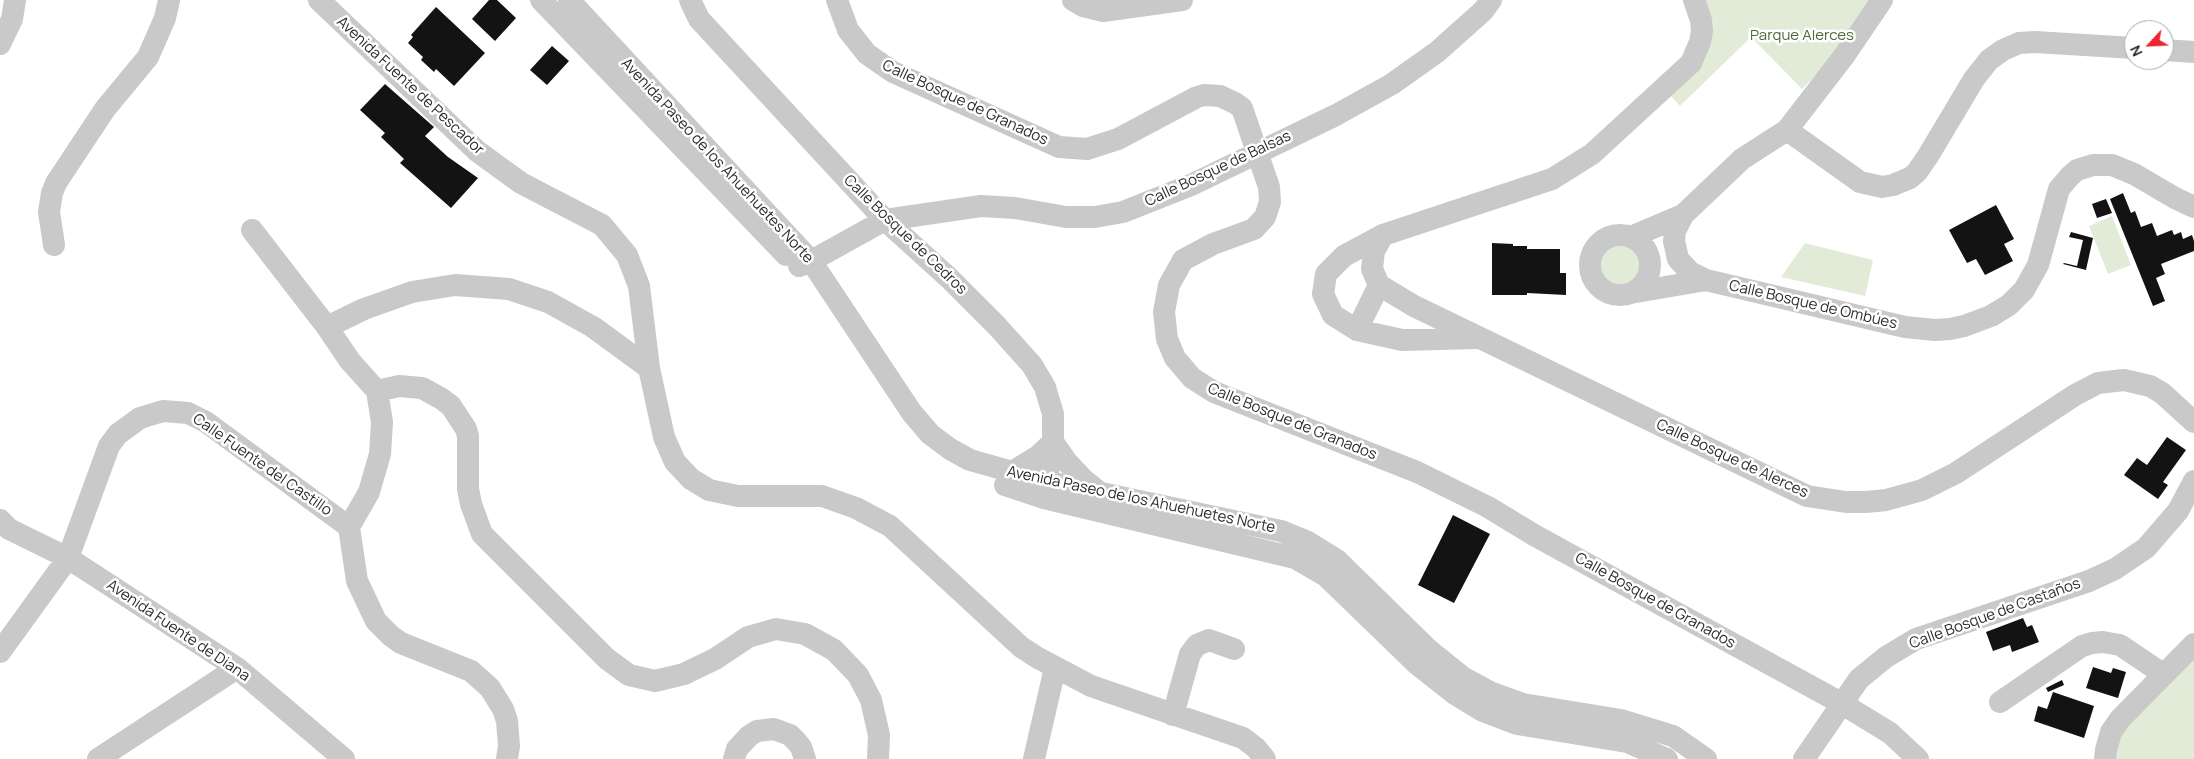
<!DOCTYPE html>
<meta charset="utf-8">
<style>
body{margin:0}
#map{position:relative;width:2194px;height:759px;overflow:hidden;background:#fff;font-family:Manrope,sans-serif}
canvas{display:block}
.north{position:absolute;left:2124px;top:20px;width:50px;height:50px;box-sizing:border-box;background:#fff;border:1px solid #ababab;border-radius:50%;rotate:245deg;font-size:14px;font-weight:700;line-height:20px;text-align:center;color:#2c2c2c}
.north::after{content:'';display:block;margin:auto;width:18px;height:22px;background:#eb2631;clip-path:polygon(50% 0,100% 100%,50% 72%,0 100%)}
</style>
<div id="map">
<canvas width="2194" height="759"></canvas>
<div class="north">N</div>
</div>
<script>
const g = document.querySelector('canvas').getContext('2d');
g.lineJoin = 'round';
function fill(path, color) {
  g.fillStyle = color;
  g.fill(path, 'evenodd');
}
function shape(rows) {
  const path = new Path2D();
  for (const r of rows) {
    if (r.length === 3) {
      path.moveTo(r[0] + r[2], r[1]);
      path.arc(r[0], r[1], r[2], 0, 2 * Math.PI);
      continue;
    }
    path.moveTo(r[0], r[1]);
    for (let i = 2; i < r.length; i += 2) path.lineTo(r[i], r[i + 1]);
  }
  return path;
}
function strokePath(path, color, width, dash) {
  g.strokeStyle = color;
  g.lineWidth = width;
  g.lineCap = dash ? 'butt' : 'round';
  g.setLineDash(dash || []);
  g.stroke(path);
}
function write(font, color, halo, rows, align = 'center') {
  g.font = font + ' Manrope,sans-serif';
  g.lineWidth = 5;
  g.setLineDash([]);
  g.textBaseline = 'middle';
  g.strokeStyle = halo;
  g.fillStyle = color;
  for (const [text, x, y, turn = 0] of rows) {
    g.save();
    g.translate(x, y);
    g.rotate((+turn || 0) * Math.PI / 180);
    g.textAlign = isNaN(turn) ? turn : align;
    if (halo) g.strokeText(text, 0, 0);
    g.fillText(text, 0, 0);
    g.restore();
  }
}
const green = shape([
 [1704,0,1872,0,1824,67,1802,89,1751,37,1680,106,1671,96],
 [2112,216,2131,265,2108,274,2089,226],
 [1620,266,25],
 [1805,243,1873,260,1865,296,1781,277],
 [2194,652,2194,759,2111,759,2117,735]
]);
const building = shape([
 [489,0,497,0,516,18,495,41,472,19],
 [436,7,485,53,454,86,436,69,434,72,421,60,423,57,408,43,413,37,411,35],
 [552,46,569,61,547,85,530,70],
 [385,84,434,127,425,136,448,157,478,178,451,208,400,163,404,159,381,137,385,133,360,110],
 [2123,193,2131,213,2135,211,2141,227,2152,223,2157,236,2172,230,2174,235,2181,232,2183,239,2192,235,2194,241,2194,251,2161,264,2165,274,2156,278,2165,301,2153,306,2110,199],
 [2106,199,2112,213,2097,218,2092,204],
 [1996,205,2014,239,2004,244,2013,261,1985,275,1976,259,1967,263,1949,230],
 [2071,232,2093,238,2086,270,2063,264,2064,263,2077,266,2083,240,2069,237],
 [1492,243,1513,244,1513,246,1527,246,1527,249,1560,249,1560,273,1566,273,1566,295,1527,293,1527,295,1492,295],
 [2167,437,2186,450,2163,482,2168,485,2158,499,2124,475,2137,458,2147,465],
 [1453,515,1490,534,1454,603,1418,585],
 [2023,618,2027,627,2032,625,2039,642,2012,652,2010,645,1993,651,1986,632],
 [2093,667,2111,673,2113,668,2126,672,2118,698,2086,688],
 [2062,680,2064,685,2048,692,2046,688],
 [2053,692,2094,706,2084,738,2034,721,2038,706,2047,709]
]);
const minor = shape([
 [319,0,477,151,521,183,602,225,627,255,639,286,649,368,664,437,675,462,691,479,709,490,738,496,822,496,856,508,890,526,1021,647,1038,658,1091,686,1243,738,1256,748,1265,759],
 [541,0,786,255],
 [569,0,811,261,912,413,930,434,950,449,970,460,1045,481,1281,531,1308,542,1337,560,1429,650,1464,678,1490,692,1523,704,1621,720,1673,736,1706,759],
 [690,0,699,19,885,220,949,278,996,325,1032,365,1045,387,1053,414,1053,442,1044,497],
 [837,0,848,30,867,54,893,72,1059,147,1087,149,1118,139,1197,97,1204,95,1220,96,1235,103,1242,108,1257,152,1269,187,1270,202,1265,217,1254,229,1213,244,1183,260,1169,285,1164,312,1167,339,1175,358,1192,378,1214,392,1417,472,1488,507,1534,535,1841,703,1890,733,1918,759],
 [1073,0,1083,6,1103,11,1182,0],
 [1882,0,1844,56,1787,130,1742,159,1683,215,1675,231,1674,241,1678,259,1690,272,1706,280,1905,327,1935,330,1950,329,1964,326,1991,316,2009,305,2024,290,2038,265,2059,189,2070,176,2077,170,2093,165,2112,165,2134,174,2175,198,2194,207],
 [0,44,12,19,15,0],
 [2164,50,2194,52],
 [1787,130,1860,182,1882,187,1893,185,1910,178,1917,172,1928,156,1974,79,1989,60,2003,50,2019,43,2035,42,2134,48],
 [252,230,327,327,350,361,377,391,382,422,380,454,369,492,349,527],
 [1383,235,1374,251,1372,269,1379,285,1414,306,1807,496,1846,502,1866,502,1886,500,1922,490,1956,473,2075,395,2098,383,2124,380,2150,386,2162,393,2194,422],
 [1620,265,30],
 [1631,237,1683,215],
 [54,245,49,212,52,193,56,183,105,109,148,57,165,18,169,0],
 [799,266,811,261,885,220,981,206,1015,208,1066,217,1095,217,1123,212,1191,185,1336,115,1392,84,1437,52,1483,11,1491,0],
 [1636,292,1706,280],
 [327,327,364,309,412,292,455,285,509,289,548,302,593,327,649,368],
 [1357,330,1379,285],
 [1477,338,1402,340,1357,330,1333,315,1323,294,1326,274,1344,256,1383,235,1552,179,1592,154,1691,63,1700,42,1702,31,1701,20,1694,0],
 [377,391,399,386,422,388,442,399,451,406,466,429,468,436,468,489,471,504,482,534,607,659,629,675,655,681,684,674,715,659,748,637,776,629,805,634,834,650,858,675,871,700,879,735,878,759],
 [1012,472,1038,456,1053,442,1067,462,1083,479,1099,492],
 [1005,485,1044,498,1295,558,1326,576,1417,664,1455,694,1483,711,1517,724,1627,742,1667,759],
 [0,520,9,529,68,558,237,668,344,759],
 [0,652,68,558,109,446,118,434,140,418,163,411,188,413,206,422,349,527,357,581,376,621,391,636,401,643,471,671,490,688,503,709,507,721,509,746,507,759],
 [2000,702,2082,646,2092,643,2103,642,2120,645,2163,674],
 [1173,715,1190,654,1197,645,1209,640,1234,649],
 [98,759,237,668],
 [734,759,737,749,749,736,757,731,774,729,790,735,796,741,801,747,805,759],
 [1034,759,1055,668],
 [1804,759,1859,679,1886,657,1916,639,2089,581,2115,569,2146,548,2178,511,2194,481],
 [2105,759,2106,750,2111,732,2120,719,2194,644]
]);
const parkNames = [
 ["Parque Alerces",1802,36]
];
const streetNames = [
 ["Avenida Fuente de Pescador",410,86,43],
 ["Calle Bosque de Granados",965,103,25],
 ["Avenida Paseo de los Ahuehuetes Norte",717,161,47],
 ["Calle Bosque de Balsas",1218,169,-25],
 ["Calle Bosque de Cedros",905,235,44],
 ["Calle Bosque de Ombúes",1813,305,13],
 ["Calle Bosque de Granados",1292,422,22],
 ["Calle Bosque de Alerces",1732,459,25],
 ["Calle Fuente del Castillo",262,465,35],
 ["Avenida Paseo de los Ahuehuetes Norte",1141,500,12],
 ["Calle Bosque de Granados",1655,601,29],
 ["Calle Bosque de Castaños",1995,614,-20],
 ["Avenida Fuente de Diana",178,631,34]
];
fill(green, '#e2ebd8');
fill(building, '#131313');
strokePath(minor, '#c9c9c9', 22);
write('15px', '#4e6938', '#fff', parkNames);
write('15px', '#2c2c2c', '#fff', streetNames);
</script>
